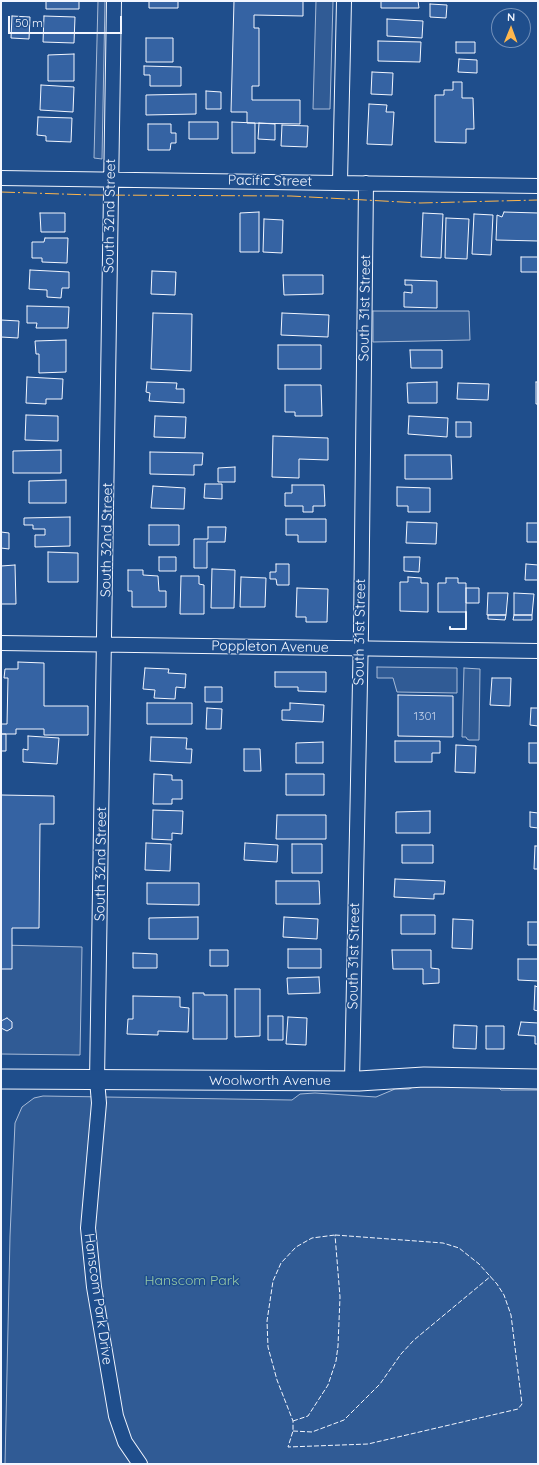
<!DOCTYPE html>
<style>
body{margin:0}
#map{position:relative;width:539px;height:1465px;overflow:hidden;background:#1f4e8c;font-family:Quicksand,sans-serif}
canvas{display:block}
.frame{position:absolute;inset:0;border:2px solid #f2f6ff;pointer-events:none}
.north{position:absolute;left:491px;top:8px;width:40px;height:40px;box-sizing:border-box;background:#1f4e8c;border:1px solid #7391ba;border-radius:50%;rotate:1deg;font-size:11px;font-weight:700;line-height:16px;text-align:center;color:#f2f6ff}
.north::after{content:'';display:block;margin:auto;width:14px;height:18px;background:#ffb74d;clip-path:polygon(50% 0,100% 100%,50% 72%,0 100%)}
.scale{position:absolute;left:8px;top:16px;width:114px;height:18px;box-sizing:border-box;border:2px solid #f2f6ff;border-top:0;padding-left:5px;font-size:12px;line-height:14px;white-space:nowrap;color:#f2f6ff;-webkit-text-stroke:3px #1f4e8c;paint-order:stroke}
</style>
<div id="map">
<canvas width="539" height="1465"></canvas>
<div class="frame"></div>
<div class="north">N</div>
<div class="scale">50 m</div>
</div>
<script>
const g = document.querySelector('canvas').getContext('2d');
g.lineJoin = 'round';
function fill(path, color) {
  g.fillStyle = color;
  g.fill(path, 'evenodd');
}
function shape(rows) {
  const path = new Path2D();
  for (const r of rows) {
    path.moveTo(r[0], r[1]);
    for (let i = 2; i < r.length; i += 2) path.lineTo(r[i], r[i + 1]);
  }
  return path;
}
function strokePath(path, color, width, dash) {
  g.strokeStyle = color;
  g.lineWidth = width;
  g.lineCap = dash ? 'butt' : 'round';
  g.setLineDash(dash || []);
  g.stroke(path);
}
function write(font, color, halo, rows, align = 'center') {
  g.font = font + ' Quicksand,sans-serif';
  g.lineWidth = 3;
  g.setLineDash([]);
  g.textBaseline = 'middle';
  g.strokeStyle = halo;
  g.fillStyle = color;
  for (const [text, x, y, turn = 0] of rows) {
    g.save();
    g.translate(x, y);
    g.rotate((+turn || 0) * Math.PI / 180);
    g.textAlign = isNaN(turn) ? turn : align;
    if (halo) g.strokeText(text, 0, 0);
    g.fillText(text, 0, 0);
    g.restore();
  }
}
const built = shape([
 [98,1,105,1,102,159,94,158,98,1],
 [316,1,333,1,330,109,313,109,316,1],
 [373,311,469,311,470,340,373,342,373,311],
 [377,667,457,668,457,693,397,692,393,678,377,678,377,667],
 [464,668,480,669,479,740,469,740,467,739,466,737,462,737,464,668],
 [1,945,82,947,80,1055,1,1054,1,945],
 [424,1082,498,1087,501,1090,538,1090,538,1464,5,1464,10,1236,15,1123,22,1107,34,1098,43,1096,292,1100,300,1094,315,1093,376,1097,395,1089,409,1089,424,1082]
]);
const building = shape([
 [46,1,79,1,79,9,46,9,46,1],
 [149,1,178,1,178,8,149,8,149,1],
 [234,1,303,1,303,16,254,15,254,28,259,28,259,86,252,86,252,100,300,100,300,124,247,123,247,112,231,112,234,1],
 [381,1,418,1,419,8,381,8,381,1],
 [430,4,447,5,446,18,430,17,430,4],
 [12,16,30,17,29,39,11,38,12,16],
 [44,16,75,17,74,43,43,42,44,16],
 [387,19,423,21,422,38,387,36,387,19],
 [146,38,173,38,173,62,146,62,146,38],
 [378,41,421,42,420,62,378,61,378,41],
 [456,42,475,42,475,53,456,53,456,42],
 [74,54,74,81,48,81,48,55,74,54],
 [459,59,477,60,477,73,458,72,459,59],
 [144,66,181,67,181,86,150,86,150,75,144,75,144,66],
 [372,72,393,73,392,95,371,94,372,72],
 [453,82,462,82,462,98,473,98,474,129,466,129,466,143,435,142,435,95,444,95,444,90,453,90,453,82],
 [41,85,74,87,73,112,40,110,41,85],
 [206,91,221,92,221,109,206,109,206,91],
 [196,94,196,114,146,115,146,95,196,94],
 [369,104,387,105,386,112,394,112,392,145,367,144,369,104],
 [38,117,72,118,71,142,46,141,46,136,37,135,38,117],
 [189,122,218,122,218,139,189,139,189,122],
 [232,122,255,123,255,153,232,153,232,122],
 [259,123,275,124,275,140,258,139,259,123],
 [148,124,171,124,171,133,176,133,176,143,171,143,170,150,148,150,148,124],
 [282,125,308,126,307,147,281,146,282,125],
 [259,212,259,252,240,252,240,213,259,212],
 [504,212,538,213,538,241,496,240,497,215,502,217,504,212],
 [40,213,65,213,65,232,41,232,40,213],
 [423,213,443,214,441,258,421,257,423,213],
 [474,214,493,215,491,255,472,254,474,214],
 [446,218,469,219,467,259,445,258,446,218],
 [264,219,283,220,282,253,263,252,264,219],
 [45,238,68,238,67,263,42,262,42,258,32,258,32,242,44,242,45,238],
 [521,257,538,257,538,272,521,272,521,257],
 [30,270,69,272,69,288,62,288,61,298,47,297,47,290,29,289,30,270],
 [152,271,176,272,175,295,151,294,152,271],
 [283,275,323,275,323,294,284,295,283,275],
 [405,280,437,281,437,308,404,307,404,292,412,293,412,285,405,285,405,280],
 [27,306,69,307,68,328,36,328,37,323,27,323,27,306],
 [153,313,192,314,191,371,151,369,153,313],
 [282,313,329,315,328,337,281,335,282,313],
 [1,320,19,321,18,338,1,337,1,320],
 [66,340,66,372,39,373,39,354,36,354,35,341,66,340],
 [278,345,321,345,321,369,278,369,278,345],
 [410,350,442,350,442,368,411,368,410,350],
 [27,377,63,379,62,399,46,399,46,404,26,403,27,377],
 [147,382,177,383,176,389,184,389,184,403,149,401,150,393,146,392,147,382],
 [437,382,437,403,408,403,407,383,437,382],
 [536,382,538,382,538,404,536,404,536,382],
 [458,383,489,384,488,400,457,399,458,383],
 [285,385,321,385,322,416,295,416,295,412,285,412,285,385],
 [26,415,58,416,58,441,25,440,26,415],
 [155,416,186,417,185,438,154,437,155,416],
 [409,416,448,418,447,437,408,434,409,416],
 [456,422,471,422,471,437,456,437,456,422],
 [273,436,328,438,328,460,299,459,299,478,272,477,273,436],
 [61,450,61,473,13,473,13,451,61,450],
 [150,452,203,453,202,465,194,465,194,475,150,474,150,452],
 [405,455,451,455,452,479,405,479,405,455],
 [235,467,235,482,218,482,218,468,235,467],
 [66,480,66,503,29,503,29,481,66,480],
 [205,484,222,484,222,499,204,498,205,484],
 [292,485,324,485,325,506,313,506,313,512,303,512,303,506,285,506,285,493,292,493,292,485],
 [153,486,185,488,184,509,151,508,153,486],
 [397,487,430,488,430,512,408,512,408,506,397,506,397,487],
 [70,517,70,546,35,547,35,535,45,535,45,529,33,529,33,525,24,525,24,518,70,517],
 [286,519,326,519,326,542,298,542,298,535,286,535,286,519],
 [407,522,437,523,436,544,406,543,407,522],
 [527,523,538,523,538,542,527,542,527,523],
 [149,525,179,525,179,545,149,545,149,525],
 [208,527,226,527,225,542,207,542,207,568,194,568,194,539,208,539,208,527],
 [1,532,9,533,9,549,1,548,1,532],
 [48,552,78,553,78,582,48,582,48,552],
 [159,557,176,557,176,571,159,571,159,557],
 [404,557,420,557,419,572,404,571,404,557],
 [276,564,289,564,289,585,277,585,276,579,270,579,270,572,276,572,276,564],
 [526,564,538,565,538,580,525,580,526,564],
 [15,565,16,604,1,604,1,566,15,565],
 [212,569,235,570,234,608,211,608,212,569],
 [128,570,143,570,143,575,158,576,159,591,166,591,166,607,132,607,132,591,128,591,128,570],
 [181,576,199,576,199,584,204,585,204,614,180,614,181,576],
 [241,577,266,578,265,607,240,607,241,577],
 [408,577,421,578,421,583,428,583,428,612,400,611,400,582,408,582,408,577],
 [446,578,458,578,458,583,466,583,466,612,438,612,438,583,446,583,446,578],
 [297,588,328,589,327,622,306,622,306,617,296,617,297,588],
 [466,588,479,588,479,603,466,603,466,588],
 [488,593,508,593,506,615,487,615,488,593],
 [514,593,534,594,532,615,514,615,514,593],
 [488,615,506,615,505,620,488,619,488,615],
 [514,615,532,615,532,620,513,620,514,615],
 [18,662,44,663,44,706,88,706,88,735,44,735,44,729,16,729,16,734,1,734,1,724,7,724,8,678,4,678,5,669,18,669,18,662],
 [145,668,169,669,168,673,186,674,185,688,176,687,175,699,154,698,155,690,143,689,145,668],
 [275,672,326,672,326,692,298,691,298,687,275,687,275,672],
 [492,678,511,678,510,706,490,705,492,678],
 [205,687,222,687,222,702,205,702,205,687],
 [398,695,453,696,453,737,398,736,398,695],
 [147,703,192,703,192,724,147,724,147,703],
 [290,703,324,705,323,722,282,720,282,710,290,710,290,703],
 [207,708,222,709,221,729,206,729,207,708],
 [531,708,538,708,538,726,530,725,531,708],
 [1,734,6,734,6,751,1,751,1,734],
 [28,736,59,738,57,764,23,762,23,749,28,750,28,736],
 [151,737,187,738,186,749,192,749,191,763,150,761,151,737],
 [395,741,440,741,440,753,432,753,432,762,395,762,395,741],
 [323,742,323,763,296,763,296,743,323,742],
 [529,743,538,743,538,763,529,763,529,743],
 [456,745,476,746,475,773,455,772,456,745],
 [244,749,260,749,261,771,244,771,244,749],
 [154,774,172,775,172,780,182,780,182,799,172,799,172,804,153,804,154,774],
 [286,774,324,774,324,795,286,795,286,774],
 [1,795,54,796,54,824,40,824,39,928,12,928,12,969,1,969,1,795],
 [153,810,183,811,182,834,172,833,172,840,152,839,153,810],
 [430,811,430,833,396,833,396,812,430,811],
 [530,812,538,813,538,828,530,827,530,812],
 [277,815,326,815,326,839,276,839,277,815],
 [146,843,171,844,170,871,145,870,146,843],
 [245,843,278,845,277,862,244,860,245,843],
 [292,844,322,844,322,873,292,873,292,844],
 [402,845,433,845,433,863,402,863,402,845],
 [535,846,538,846,538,869,534,869,535,846],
 [395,879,445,881,444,894,434,894,434,899,394,897,395,879],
 [276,881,319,881,320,904,276,904,276,881],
 [147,883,199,883,199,905,147,904,147,883],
 [401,915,435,915,435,934,401,934,401,915],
 [198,917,198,939,149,939,149,918,198,917],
 [284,917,318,919,317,939,283,937,284,917],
 [453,919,473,920,472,949,452,948,453,919],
 [528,922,538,922,538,945,528,945,528,922],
 [288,949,321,949,321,968,288,968,288,949],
 [210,950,228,950,228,966,210,966,210,950],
 [392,950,431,950,431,968,439,969,439,983,423,984,423,969,393,969,392,950],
 [133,953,157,954,157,968,133,968,133,953],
 [518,959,538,959,538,981,518,980,518,959],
 [319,977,320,993,288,994,287,978,319,977],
 [535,986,538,987,538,1011,534,1010,535,986],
 [235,989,260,989,260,1036,235,1037,235,989],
 [193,993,204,993,204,995,227,995,227,1039,193,1039,193,993],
 [133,996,180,997,180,1007,189,1008,188,1032,158,1031,158,1035,127,1034,128,1019,133,1019,133,996],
 [268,1016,283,1016,283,1040,268,1040,268,1016],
 [288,1017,307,1018,306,1045,286,1044,288,1017],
 [7,1018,12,1022,12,1028,7,1031,1,1028,1,1021,7,1018],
 [521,1022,538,1023,538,1044,535,1044,535,1036,518,1035,521,1022],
 [454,1025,477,1026,476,1049,453,1048,454,1025],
 [486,1026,504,1026,504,1049,486,1049,486,1026]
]);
const street = shape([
 [114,1,97,1080,99,1103,88,1228,94,1287,116,1416,125,1442,140,1464],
 [1,178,538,186],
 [340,182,344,1],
 [1,643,538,651],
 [352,1081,361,631,366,183]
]);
const secondary = shape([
 [1,1079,359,1081,424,1077,538,1079]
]);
const fence = shape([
 [335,1235,443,1243,459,1248,479,1264,497,1284,504,1295,511,1315,522,1404,518,1409,368,1444,288,1447,293,1431,293,1421,277,1380,268,1347,267,1321,273,1281,281,1263,296,1247,312,1238,335,1235],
 [293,1421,308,1416,328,1385,336,1361,338,1346,340,1297,335,1235],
 [293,1431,312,1432,344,1420,380,1384,401,1354,414,1340,491,1276]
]);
const wall = shape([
 [450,627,450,629,466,629,466,612]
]);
const power = shape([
 [1,192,92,195,291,196,420,203,538,200]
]);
const numberNames = [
 ["1301",425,716]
];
const streetNames = [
 ["Pacific Street",270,181,1],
 ["South 32nd Street",110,216,-89],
 ["South 31st Street",365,308,-89],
 ["South 32nd Street",107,540,-89],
 ["South 31st Street",360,632,-89],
 ["Poppleton Avenue",270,647,1],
 ["South 32nd Street",101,864,-89],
 ["South 31st Street",354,956,-89],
 ["Woolworth Avenue",270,1081],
 ["Hanscom Park Drive",98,1299,82]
];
const parkNames = [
 ["Hanscom Park",192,1281]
];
fill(built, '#305b95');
strokePath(built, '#a8bbd7', 1);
fill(building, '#3563a3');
strokePath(building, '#f2f6ff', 1);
strokePath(street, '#f2f6ff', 16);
strokePath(secondary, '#f2f6ff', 21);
strokePath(street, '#1f4e8c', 14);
strokePath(secondary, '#1f4e8c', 19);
strokePath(fence, '#f2f6ff', 1, [5, 2]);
strokePath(wall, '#f2f6ff', 2);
strokePath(power, '#ffb74d', 1, [14, 3, 2, 3]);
write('12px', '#c3d1e8', null, numberNames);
write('14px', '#f2f6ff', '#1f4e8c', streetNames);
write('14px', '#97c8a6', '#1f4e8c', parkNames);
</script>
